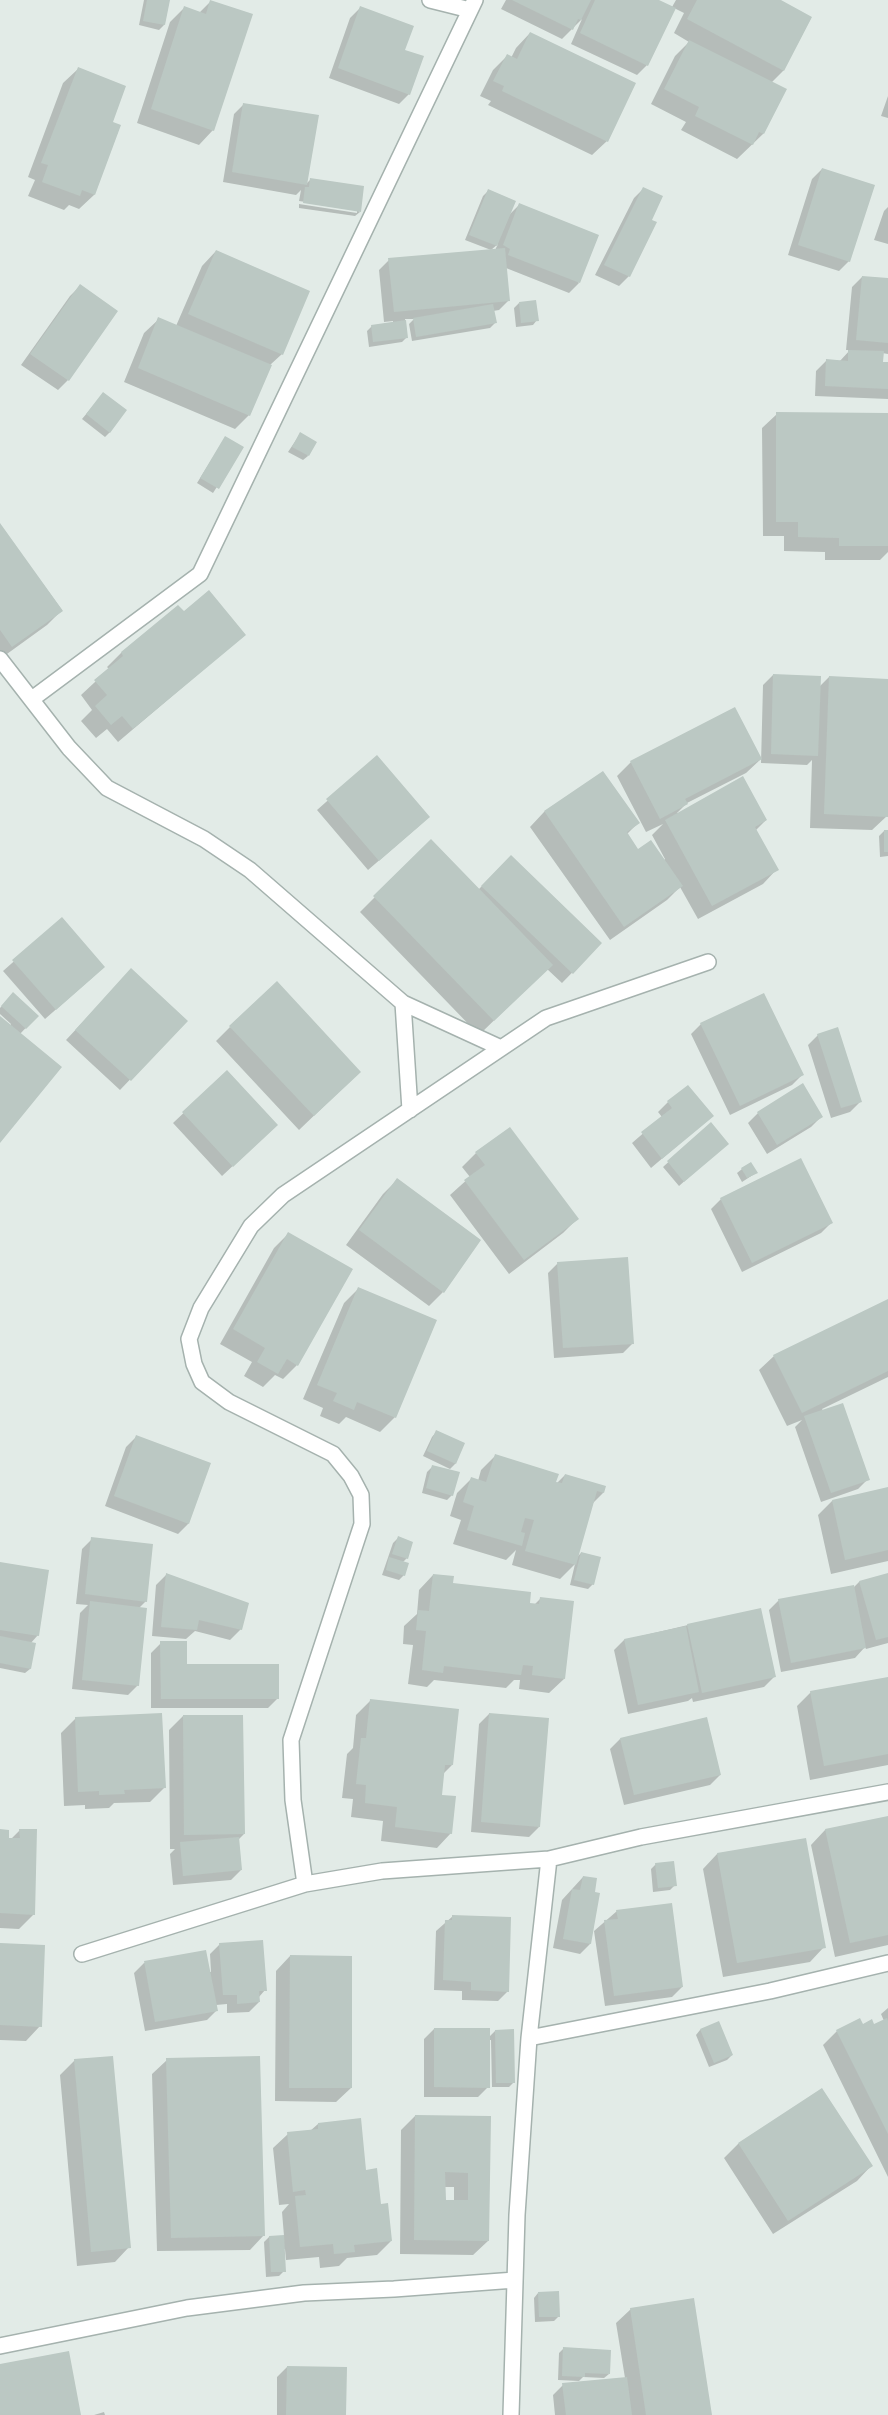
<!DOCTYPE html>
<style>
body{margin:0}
canvas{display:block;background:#e2ebe7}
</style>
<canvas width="888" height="2415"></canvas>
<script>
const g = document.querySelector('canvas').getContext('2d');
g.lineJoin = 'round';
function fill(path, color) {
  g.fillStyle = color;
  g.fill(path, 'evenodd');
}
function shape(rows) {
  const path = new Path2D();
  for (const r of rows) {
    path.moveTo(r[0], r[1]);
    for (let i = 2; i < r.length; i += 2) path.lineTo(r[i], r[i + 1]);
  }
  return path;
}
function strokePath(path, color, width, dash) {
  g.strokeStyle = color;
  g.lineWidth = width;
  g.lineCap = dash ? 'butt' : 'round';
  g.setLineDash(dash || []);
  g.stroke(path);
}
const shadow = shape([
 [144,0,169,0,164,25,159,30,139,25],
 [506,0,656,0,672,7,676,0,779,0,811,18,783,71,771,83,763,134,737,159,681,130,686,122,651,104,675,56,689,42,674,33,684,13,674,8,647,65,637,75,571,44,582,19,562,39,501,9],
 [211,1,213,130,199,145,137,123,170,22,184,8,199,13],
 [360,8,404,51,409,94,399,104,329,78,350,18],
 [530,33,607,141,592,155,488,105,491,101,480,96,493,70,507,56,511,58,516,48],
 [78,69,112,123,120,126,94,195,79,209,69,205,64,210,28,196,35,180,28,177,63,83],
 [888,96,888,118,881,116],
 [244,104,306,184,311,179,360,212,355,216,299,208,299,204,357,213,357,210,299,201,301,190,296,195,223,182,234,114],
 [822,169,849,261,839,271,788,255,812,179],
 [644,188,650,220,629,276,619,286,595,275,634,198],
 [488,191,509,215,519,205,579,283,569,293,506,268,509,300,499,310,493,311,495,323,490,328,412,341,409,324,414,319,405,319,407,337,402,342,369,347,367,331,372,326,393,323,393,321,384,322,379,270,389,260,495,250,498,244,491,250,465,240,483,196],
 [888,207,888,244,874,240,884,211],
 [216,251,282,354,270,365,249,415,235,429,124,382,144,333,159,319,176,326,202,266],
 [862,277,888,279,888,354,882,353,882,363,888,363,888,399,815,396,816,371,826,361,839,362,850,350,846,350,852,287],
 [80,286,116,311,68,380,58,390,21,365,70,296],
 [519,303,537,320,533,325,516,327,514,308],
 [103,394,110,432,105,437,82,419],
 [777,414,888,415,888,552,880,560,825,560,825,552,784,551,784,536,763,536,762,428],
 [300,434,308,456,303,460,288,452],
 [225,438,242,448,213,493,197,483],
 [0,525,62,610,47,625,0,659],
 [178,606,184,612,244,635,118,742,107,729,96,738,81,721,92,710,81,695,109,669,107,667,121,653],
 [773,675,819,687,829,677,888,680,887,816,872,830,810,828,812,760,807,765,761,763,763,685],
 [377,757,419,826,368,870,317,810],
 [761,759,746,773,687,803,677,813,766,820,756,830,777,869,763,884,698,919,680,887,667,900,610,940,530,827,544,812,603,772,638,823,627,834,638,850,664,860,665,859,652,835,663,824,646,832,617,776,631,762],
 [884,831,888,831,888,856,880,857,879,836],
 [431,841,478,890,511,857,601,943,562,983,547,969,479,1035,360,912],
 [62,919,93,977,45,1019,3,971],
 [122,980,186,1021,120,1090,66,1040],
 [13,994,37,1016,20,1034,0,1141,0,1018,10,1026,11,1024,0,1014,0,1008],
 [764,995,802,1075,792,1085,730,1115,691,1034,701,1024],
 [230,1027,345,1086,299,1130,216,1041],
 [818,1035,860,1102,850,1112,831,1118,808,1045],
 [227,1072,266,1135,222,1176,173,1123],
 [668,1102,712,1116,651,1168,632,1143,662,1117,658,1112],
 [758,1113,821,1117,811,1127,767,1154,748,1123],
 [710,1124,722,1148,679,1186,663,1167],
 [476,1153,577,1219,563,1233,509,1274,450,1195,470,1177,462,1167],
 [742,1169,756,1173,742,1182,737,1173],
 [397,1180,443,1292,429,1306,346,1245,383,1194],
 [721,1199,831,1223,821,1233,742,1272,711,1209],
 [288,1234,297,1365,283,1379,275,1375,263,1387,244,1376,252,1362,220,1344,274,1248],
 [558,1263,633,1343,623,1353,554,1358,548,1273],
 [359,1288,395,1417,380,1432,346,1417,339,1424,320,1416,323,1408,303,1399,344,1303],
 [888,1300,888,1377,822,1409,868,1479,858,1489,821,1502,795,1427,802,1420,787,1426,759,1370,774,1356],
 [436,1432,464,1444,455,1464,450,1469,423,1456,432,1437],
 [136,1437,209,1464,188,1524,178,1534,105,1506,126,1447],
 [495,1456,554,1482,557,1483,565,1475,604,1487,603,1493,593,1503,576,1558,581,1553,593,1584,588,1589,570,1585,575,1564,560,1579,512,1565,516,1550,506,1560,453,1544,461,1520,450,1516,457,1493,471,1479,478,1481,481,1470],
 [432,1467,452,1495,447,1500,422,1493,427,1472],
 [888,1489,888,1561,831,1574,818,1515,832,1501],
 [398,1538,407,1558,403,1562,404,1575,399,1580,382,1575,393,1543],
 [92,1539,146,1601,139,1608,138,1685,128,1695,72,1689,80,1613,88,1605,76,1604,82,1549],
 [0,1563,38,1635,30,1644,30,1669,25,1673,0,1668],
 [888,1574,888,1643,866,1649,865,1647,855,1658,781,1672,769,1610,779,1600,853,1588,859,1582],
 [166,1575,241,1629,230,1640,195,1631,186,1639,152,1636,156,1585],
 [433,1575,451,1584,528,1604,534,1605,541,1598,564,1679,549,1693,519,1689,520,1680,514,1680,506,1688,434,1680,427,1687,408,1684,413,1645,403,1644,404,1626,417,1614,419,1590],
 [688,1625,774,1677,764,1687,693,1702,692,1698,688,1701,628,1714,614,1650,624,1640],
 [161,1643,186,1665,278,1698,268,1708,151,1708,151,1653],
 [888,1678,888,1765,810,1780,797,1706,811,1692],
 [371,1700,452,1765,443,1774,441,1796,451,1833,437,1848,381,1841,383,1821,351,1817,353,1799,342,1798,347,1754,353,1748,356,1715],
 [489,1714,539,1827,529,1837,471,1832,479,1724],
 [183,1716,244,1834,238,1840,241,1870,231,1880,173,1885,170,1854,175,1849,170,1849,169,1730],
 [76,1718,165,1787,150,1802,114,1803,109,1808,85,1809,85,1805,64,1806,61,1733],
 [620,1739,720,1775,710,1785,624,1805,610,1749],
 [888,1817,888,1945,835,1957,811,1845,825,1830],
 [20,1830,34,1914,19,1929,0,1928,0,1831,8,1839,11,1839],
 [805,1839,824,1947,810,1962,723,1977,703,1869,717,1854],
 [656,1864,675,1885,670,1890,653,1892,651,1869],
 [583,1877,593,1893,599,1894,590,1944,580,1954,553,1948,562,1900],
 [617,1911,682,1987,672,1997,605,2006,594,1931],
 [453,1916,508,1991,498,2001,462,2000,462,1991,434,1990,436,1931],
 [220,1944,265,1990,259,1997,259,2002,249,2012,227,2013,227,2004,216,2005,217,2010,207,2020,145,2031,134,1973,144,1963,211,1972,210,1954],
 [0,1945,40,2026,26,2041,0,2040],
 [290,1956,351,2088,336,2102,275,2101,276,1971],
 [888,2008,888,2177,823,2045,837,2031,874,2026,884,2021,881,2014],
 [718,2023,732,2055,727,2060,709,2067,696,2035,700,2030],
 [434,2029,488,2038,495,2031,514,2082,509,2087,492,2087,491,2040,488,2040,488,2087,478,2097,424,2097,424,2039],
 [75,2060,129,2247,115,2262,77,2266,60,2075],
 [167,2060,264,2235,250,2250,157,2251,152,2074],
 [822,2090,871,2166,857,2181,773,2234,724,2158,738,2144],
 [415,2116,489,2117,488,2241,473,2255,400,2254,401,2130],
 [444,2187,454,2187,454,2201,444,2201],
 [318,2124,365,2171,391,2241,377,2255,347,2258,339,2266,320,2268,319,2257,286,2260,285,2249,283,2250,284,2271,279,2276,266,2277,264,2242,269,2237,284,2236,282,2212,289,2204,279,2205,273,2148,288,2134,310,2131],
 [538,2293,559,2316,554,2321,535,2322,534,2298],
 [631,2309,710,2415,555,2415,553,2395,563,2385,625,2378,616,2323],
 [564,2348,609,2374,604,2378,583,2377,579,2381,558,2380,559,2353],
 [287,2367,345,2415,277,2415,277,2377],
 [104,2412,105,2415,94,2415]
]);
const building = shape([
 [147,0,170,0,165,25,143,21],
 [210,0,253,14,214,131,151,109,184,6,206,14],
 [512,0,591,0,581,20,578,19,573,30],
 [595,0,659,0,676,8,648,66,580,33],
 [697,0,781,0,812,17,784,71,687,19],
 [360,6,414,26,405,50,424,56,410,95,338,68],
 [530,32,636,83,608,142,502,91,504,86,493,81,507,54,517,59],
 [689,40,787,89,764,134,759,132,753,145,695,116,699,107,664,89],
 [78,67,126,86,113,122,121,125,95,195,82,190,80,196,42,182,48,165,41,163],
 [243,103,319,115,307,185,232,172],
 [822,168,875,185,850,262,798,245],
 [310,178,364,186,361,212,303,203,305,187,309,187],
 [643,187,663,196,652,220,657,222,630,277,604,265],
 [488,189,516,201,497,246,469,235],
 [519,203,599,235,580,283,508,255,510,249,503,245],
 [505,248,510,301,394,312,388,258],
 [216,250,310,291,283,355,188,314],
 [862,276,888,278,888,343,856,340],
 [80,284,118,311,69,381,30,354],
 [536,300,539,321,521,323,519,302],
 [493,304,497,323,416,337,413,318],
 [158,317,272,365,250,416,138,368],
 [406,320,408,338,373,342,371,325],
 [848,350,884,351,883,362,888,362,888,389,825,386,826,359,848,361],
 [103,392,127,410,110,433,86,414],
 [776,412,888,413,888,546,839,546,839,538,798,537,798,522,776,522],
 [300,432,317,442,309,456,292,447],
 [225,436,244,447,219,489,200,478],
 [0,523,63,611,12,647,0,630],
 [209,590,246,635,133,729,122,716,111,725,95,706,107,695,94,680,123,656,121,652,178,605,184,611],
 [773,674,821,676,818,756,771,754],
 [829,676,888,679,888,817,824,814],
 [735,707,762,759,685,799,688,804,660,819,630,761],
 [377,755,430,817,379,861,326,799],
 [603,771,640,823,627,832,638,849,651,840,683,886,624,927,544,811],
 [743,776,767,820,755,827,779,870,712,906,665,820],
 [884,830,888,830,888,852,884,852],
 [431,839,553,965,494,1021,373,896],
 [511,855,602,943,573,974,481,886],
 [62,917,105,967,56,1010,12,960],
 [131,968,188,1021,131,1081,75,1030],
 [277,981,361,1072,314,1116,229,1026],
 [13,992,39,1016,26,1029,1,1006],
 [764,993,804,1075,740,1106,700,1023],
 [0,1016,62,1067,0,1143],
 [838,1027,862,1102,841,1108,817,1034],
 [227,1070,278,1125,233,1167,182,1112],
 [803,1083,823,1117,777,1145,757,1112],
 [688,1085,714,1116,662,1159,641,1132,672,1108,667,1101],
 [711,1122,729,1144,684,1182,667,1161],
 [510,1127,579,1219,524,1260,464,1180,485,1165,475,1152],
 [801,1158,833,1223,752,1263,720,1198],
 [751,1162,758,1173,747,1178,741,1168],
 [397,1178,481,1240,444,1293,359,1230],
 [288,1232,353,1269,298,1366,287,1359,278,1374,257,1362,265,1348,233,1329],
 [628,1257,634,1344,563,1348,557,1262],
 [358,1287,437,1320,396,1418,357,1402,354,1410,333,1401,337,1393,317,1385],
 [888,1299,888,1371,802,1413,773,1355],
 [843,1403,870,1480,831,1493,804,1416],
 [436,1430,465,1443,456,1464,427,1451],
 [136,1435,211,1463,189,1524,114,1496],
 [495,1454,559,1474,556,1482,562,1483,565,1474,606,1486,604,1493,597,1491,576,1565,525,1551,534,1520,525,1518,521,1532,525,1533,522,1546,467,1530,474,1506,463,1502,471,1477,486,1482],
 [432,1465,460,1472,453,1496,426,1488],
 [888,1487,888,1550,845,1560,832,1500],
 [398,1536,413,1542,408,1559,392,1554],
 [91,1537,153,1544,147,1602,85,1594],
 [581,1552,601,1557,594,1585,574,1580],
 [389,1557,409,1563,405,1576,386,1570],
 [0,1562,49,1570,39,1636,0,1630],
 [166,1573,249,1603,242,1630,199,1620,197,1630,161,1627],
 [888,1573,888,1637,876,1640,859,1581],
 [433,1574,454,1576,453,1583,531,1592,530,1603,539,1604,540,1597,574,1601,565,1679,532,1675,533,1666,523,1665,521,1675,444,1666,443,1673,422,1670,426,1631,416,1630,418,1610,429,1611],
 [854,1585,866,1648,791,1663,778,1599],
 [90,1601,147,1608,139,1686,82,1680],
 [761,1608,776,1677,702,1693,687,1624],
 [686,1626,699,1692,638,1705,624,1639],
 [0,1636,36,1643,31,1669,0,1663],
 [160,1641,187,1641,187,1664,279,1664,279,1699,161,1699],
 [888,1677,888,1754,824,1766,810,1691],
 [370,1699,459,1709,453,1765,445,1765,442,1795,456,1796,452,1834,395,1827,397,1807,365,1803,366,1785,356,1784,361,1738,366,1738],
 [162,1713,166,1788,124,1790,125,1794,99,1795,99,1791,78,1792,75,1717],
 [489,1713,549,1718,540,1827,481,1822],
 [183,1715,243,1715,245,1834,184,1835],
 [707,1717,721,1775,634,1795,620,1738],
 [888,1816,888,1935,850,1943,825,1829],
 [0,1829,9,1830,9,1838,20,1838,19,1829,37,1829,35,1915,0,1913],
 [239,1837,242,1870,183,1876,180,1842],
 [806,1838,826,1948,737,1963,717,1853],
 [674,1861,677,1886,658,1888,655,1863],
 [583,1876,597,1878,595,1892,600,1893,591,1944,563,1939,572,1889,580,1890],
 [672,1903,683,1987,614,1996,604,1920,618,1919,616,1910],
 [452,1915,511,1917,509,1992,471,1990,471,1982,443,1980,445,1920,452,1920],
 [263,1940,267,1991,259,1991,260,2002,237,2004,237,1995,223,1995,219,1943],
 [0,1943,45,1945,42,2027,0,2025],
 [206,1950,218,2011,155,2022,144,1961],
 [290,1955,352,1956,352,2088,289,2088],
 [860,2018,863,2024,872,2019,874,2024,887,2018,888,2021,888,2134,836,2030],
 [719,2021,733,2055,714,2063,700,2029],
 [434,2028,490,2028,490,2088,434,2087],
 [514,2029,515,2083,496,2083,495,2030],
 [113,2056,131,2248,91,2252,74,2059],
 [260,2056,265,2236,171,2238,166,2058],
 [822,2088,873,2166,788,2221,738,2143],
 [415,2115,491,2116,489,2241,414,2240],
 [445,2172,468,2173,468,2200,446,2200],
 [361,2118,366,2170,377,2168,381,2204,388,2203,392,2241,354,2245,355,2252,334,2254,333,2244,300,2247,295,2196,306,2195,305,2190,293,2192,287,2132,318,2129,318,2123],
 [284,2235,286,2272,271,2272,269,2236],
 [559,2291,560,2317,539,2317,538,2292],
 [694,2298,712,2415,646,2415,630,2308],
 [563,2347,611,2350,610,2374,585,2373,585,2377,562,2376],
 [69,2351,81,2415,0,2415,0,2364],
 [287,2366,347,2367,346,2415,286,2415],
 [627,2377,632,2415,566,2415,562,2383]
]);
const street = shape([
 [430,0,470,10],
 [0,659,69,748,107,788,204,839,250,870,403,1003,501,1048],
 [32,699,200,574,475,0],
 [403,1003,410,1110],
 [305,1884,293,1800,291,1740,362,1524,361,1495,351,1476,333,1454,229,1402,202,1382,194,1364,189,1339,201,1308,251,1226,283,1195,546,1018,708,962],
 [82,1954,305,1884,382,1871,549,1859,641,1837,888,1792],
 [529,2038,770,1991,888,1963],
 [0,2346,187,2308,304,2293,394,2289,515,2280],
 [511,2415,517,2215,529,2038,549,1859]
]);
fill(shadow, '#0003');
fill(building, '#bbc8c3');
strokePath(street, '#a5b2ae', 18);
strokePath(street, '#fff', 15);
</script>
